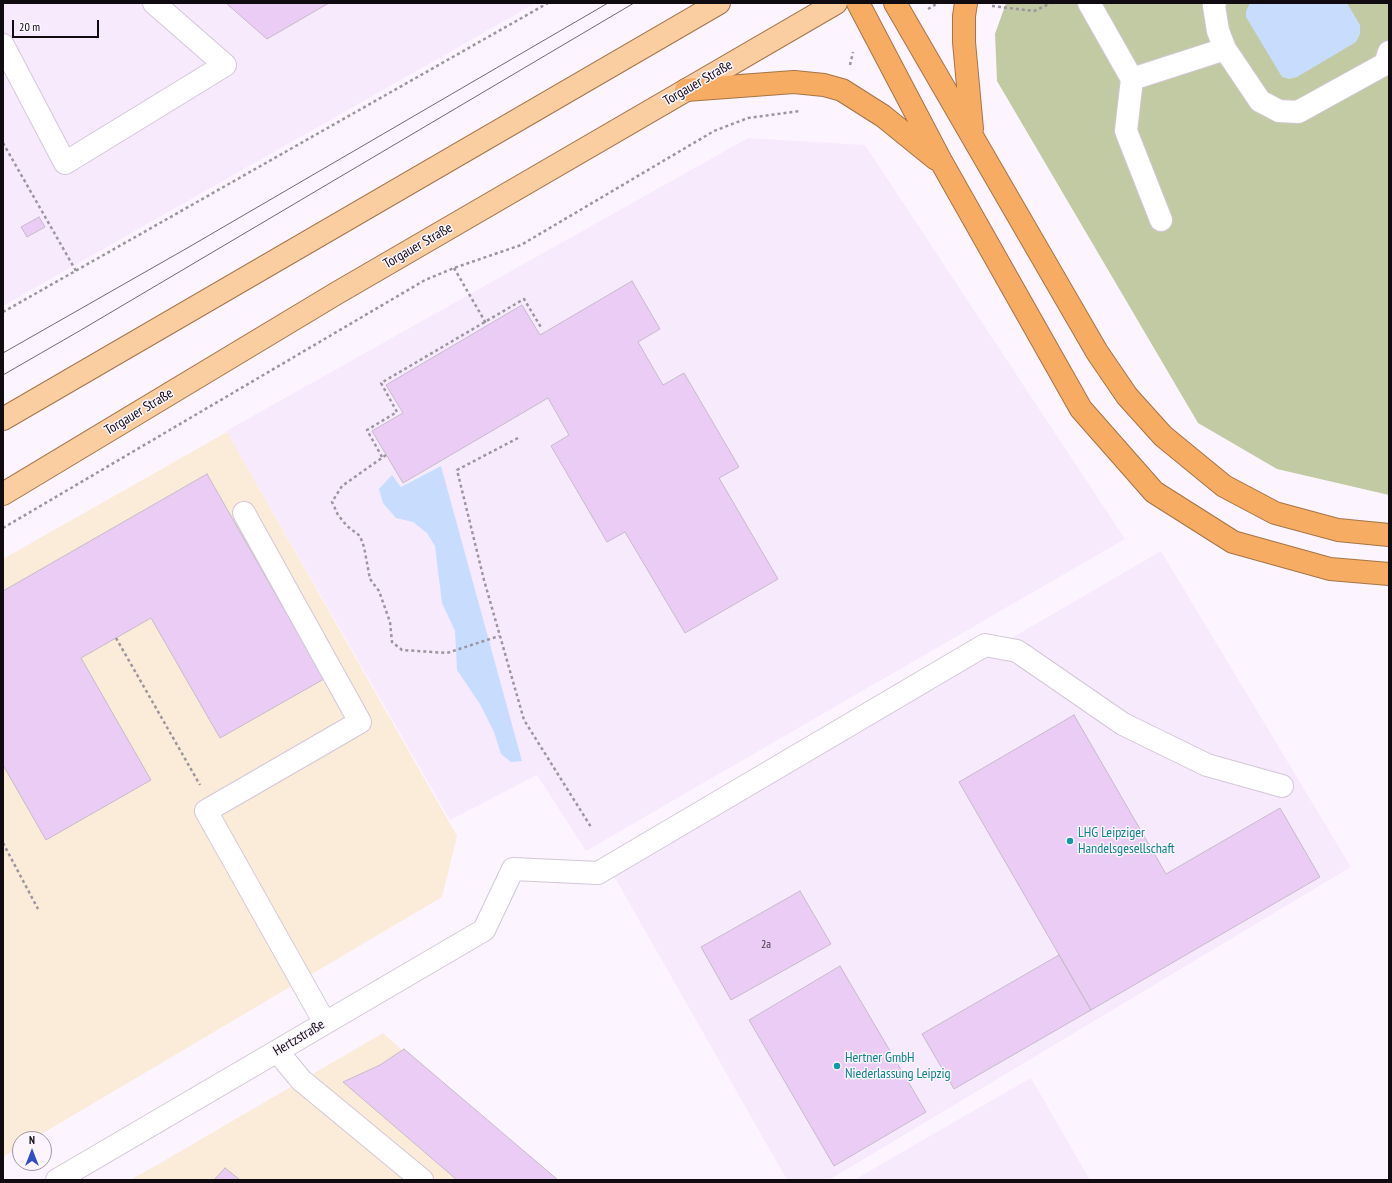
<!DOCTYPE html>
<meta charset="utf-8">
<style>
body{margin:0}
#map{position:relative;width:1392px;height:1183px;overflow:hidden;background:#fcf5ff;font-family:"PT Sans Narrow",sans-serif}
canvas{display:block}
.frame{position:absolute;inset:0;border:4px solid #0f0b10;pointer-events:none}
.north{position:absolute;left:12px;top:1131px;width:40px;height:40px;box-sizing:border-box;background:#fcf5ff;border:1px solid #9d979f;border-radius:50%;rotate:0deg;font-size:11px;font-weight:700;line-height:16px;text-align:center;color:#0f0b10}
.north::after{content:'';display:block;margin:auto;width:14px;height:18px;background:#334ec0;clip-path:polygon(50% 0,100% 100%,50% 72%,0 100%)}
.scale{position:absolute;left:12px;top:20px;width:87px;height:18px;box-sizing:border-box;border:2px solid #0f0b10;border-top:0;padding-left:5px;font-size:12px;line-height:14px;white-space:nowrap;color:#0f0b10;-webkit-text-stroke:3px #fcf5ff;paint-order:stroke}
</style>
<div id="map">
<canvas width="1392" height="1183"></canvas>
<div class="frame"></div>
<div class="north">N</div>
<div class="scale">20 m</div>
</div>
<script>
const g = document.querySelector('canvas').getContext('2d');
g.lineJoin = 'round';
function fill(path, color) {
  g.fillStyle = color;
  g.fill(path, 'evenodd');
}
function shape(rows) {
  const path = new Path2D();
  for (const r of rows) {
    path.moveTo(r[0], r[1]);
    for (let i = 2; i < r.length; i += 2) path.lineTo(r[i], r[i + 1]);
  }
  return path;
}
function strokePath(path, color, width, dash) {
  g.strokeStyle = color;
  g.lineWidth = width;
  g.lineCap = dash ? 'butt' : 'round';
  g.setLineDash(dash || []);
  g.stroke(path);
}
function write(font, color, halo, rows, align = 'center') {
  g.font = font + ' "PT Sans Narrow",sans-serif';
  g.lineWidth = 3;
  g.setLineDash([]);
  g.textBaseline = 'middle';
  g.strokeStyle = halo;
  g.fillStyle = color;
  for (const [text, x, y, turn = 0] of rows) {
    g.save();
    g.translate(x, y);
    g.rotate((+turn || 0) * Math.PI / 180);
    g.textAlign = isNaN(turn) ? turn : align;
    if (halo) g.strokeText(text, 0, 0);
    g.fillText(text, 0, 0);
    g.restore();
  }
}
const built = shape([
 [3,3,536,3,3,306],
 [748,138,865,145,1125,539,586,851,537,775,450,820,226,431],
 [1161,551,1351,867,829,1180,787,1180,611,871],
 [1031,1078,1090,1180,854,1180,954,1122]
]);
const industrial = shape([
 [227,432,457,836,442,897,33,1139,20,1139,20,1146,3,1157,3,559],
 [383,1033,547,1180,130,1180,157,1165]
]);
const green = shape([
 [1006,3,1389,3,1389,495,1277,469,1198,423,997,81,995,34]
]);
const water = shape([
 [1250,3,1347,3,1360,25,1360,34,1356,42,1297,77,1289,79,1282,77,1246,17,1246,11],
 [441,466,522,761,511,762,501,754,494,732,480,704,457,670,455,631,442,603,435,546,427,533,413,522,396,518,383,503,379,489,392,475,401,487]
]);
const building = shape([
 [229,3,329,3,267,39,227,4,229,3],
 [39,217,45,227,27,237,21,227,39,217],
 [632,281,660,329,638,342,663,385,684,373,739,467,719,478,778,579,685,633,625,532,607,542,551,446,569,435,548,398,403,483,372,431,403,413,386,385,522,305,540,335,632,281],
 [207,474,324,679,220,738,151,618,81,658,151,780,46,840,3,765,3,591,207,474],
 [1074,715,1166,874,1280,808,1320,877,1091,1010,959,782,1074,715],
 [800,891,831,944,731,1000,701,947,800,891],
 [1059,955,1091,1010,954,1089,922,1034,1059,955],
 [840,966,926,1112,834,1166,749,1020,840,966],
 [404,1049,558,1180,457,1180,343,1082,380,1065,404,1049],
 [225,1168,240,1180,214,1180,225,1168]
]);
const path = shape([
 [992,6,1034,11,1051,3],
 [928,9,938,3],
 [850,65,853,52],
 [3,143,76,271],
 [454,268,487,325],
 [3,312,548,3],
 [518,438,457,470,484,580,524,720,591,827],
 [386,455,342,486,332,502,338,515,347,526,360,536,364,547,370,579,379,591,390,622,392,642,402,650,447,653,499,636],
 [382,457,367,430,397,412,381,383,524,299,542,329],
 [3,528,425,280,454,268,521,245,714,131,748,118,800,111],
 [116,638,200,785],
 [3,843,38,909]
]);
const minor = shape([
 [1089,3,1132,79,1126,131,1161,220],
 [1215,3,1214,6,1218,31,1225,49,1260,101,1279,111,1298,112,1385,64,1389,52],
 [3,45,65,163,225,65,154,3],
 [1132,79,1225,49],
 [244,513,360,722,206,811,325,1023],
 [277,1051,301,1080,422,1180],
 [57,1180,484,930,513,869,598,873,985,645,1017,651,1123,724,1207,765,1282,786]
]);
const major = shape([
 [3,419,719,3],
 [3,494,337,293,836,3]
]);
const highway = shape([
 [858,3,942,163,1081,409,1154,492,1233,542,1330,569,1389,574],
 [895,3,1097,352,1127,396,1163,436,1224,486,1275,513,1338,530,1389,535],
 [966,3,964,16,964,42,972,129],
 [686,90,794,82,824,85,842,90,883,116,936,159]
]);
const tram = shape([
 [3,353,189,247,608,3],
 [3,375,81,330,634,3]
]);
const markers = [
 [1070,841,4,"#0f9aa8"],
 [837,1066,4,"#0f9aa8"]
];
const numberNames = [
 ["2a",766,945]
];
const streetNames = [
 ["Torgauer Straße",698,83,-30],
 ["Torgauer Straße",418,246,-30],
 ["Torgauer Straße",139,412,-31],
 ["Hertzstraße",299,1038,-31]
];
const cultureNames = [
 ["LHG Leipziger",1078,833],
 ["Handelsgesellschaft",1078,849],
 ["Hertner GmbH",845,1058],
 ["Niederlassung Leipzig",845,1074]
];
fill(built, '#f8eafd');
fill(industrial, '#fbebd9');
fill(green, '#c1caa2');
fill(water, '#c8ddfe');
fill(building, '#eaccf5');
strokePath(building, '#c7bbcb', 1);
strokePath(minor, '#d3c7d7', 24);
strokePath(major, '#a57446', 24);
strokePath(highway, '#a57446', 24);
strokePath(path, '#9b969e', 2.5, [3, 3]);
strokePath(minor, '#fff', 22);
strokePath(major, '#facea1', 22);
strokePath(highway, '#f6ad63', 22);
strokePath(tram, '#6f6a71', 1);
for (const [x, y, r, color] of markers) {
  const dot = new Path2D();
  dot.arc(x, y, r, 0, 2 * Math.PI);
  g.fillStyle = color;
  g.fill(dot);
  strokePath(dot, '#fcf5ff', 1.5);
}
write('12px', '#463b49', null, numberNames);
write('14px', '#0f0b10', '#fcf5ff', streetNames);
write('14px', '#0d838f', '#fcf5ff', cultureNames, 'left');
</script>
